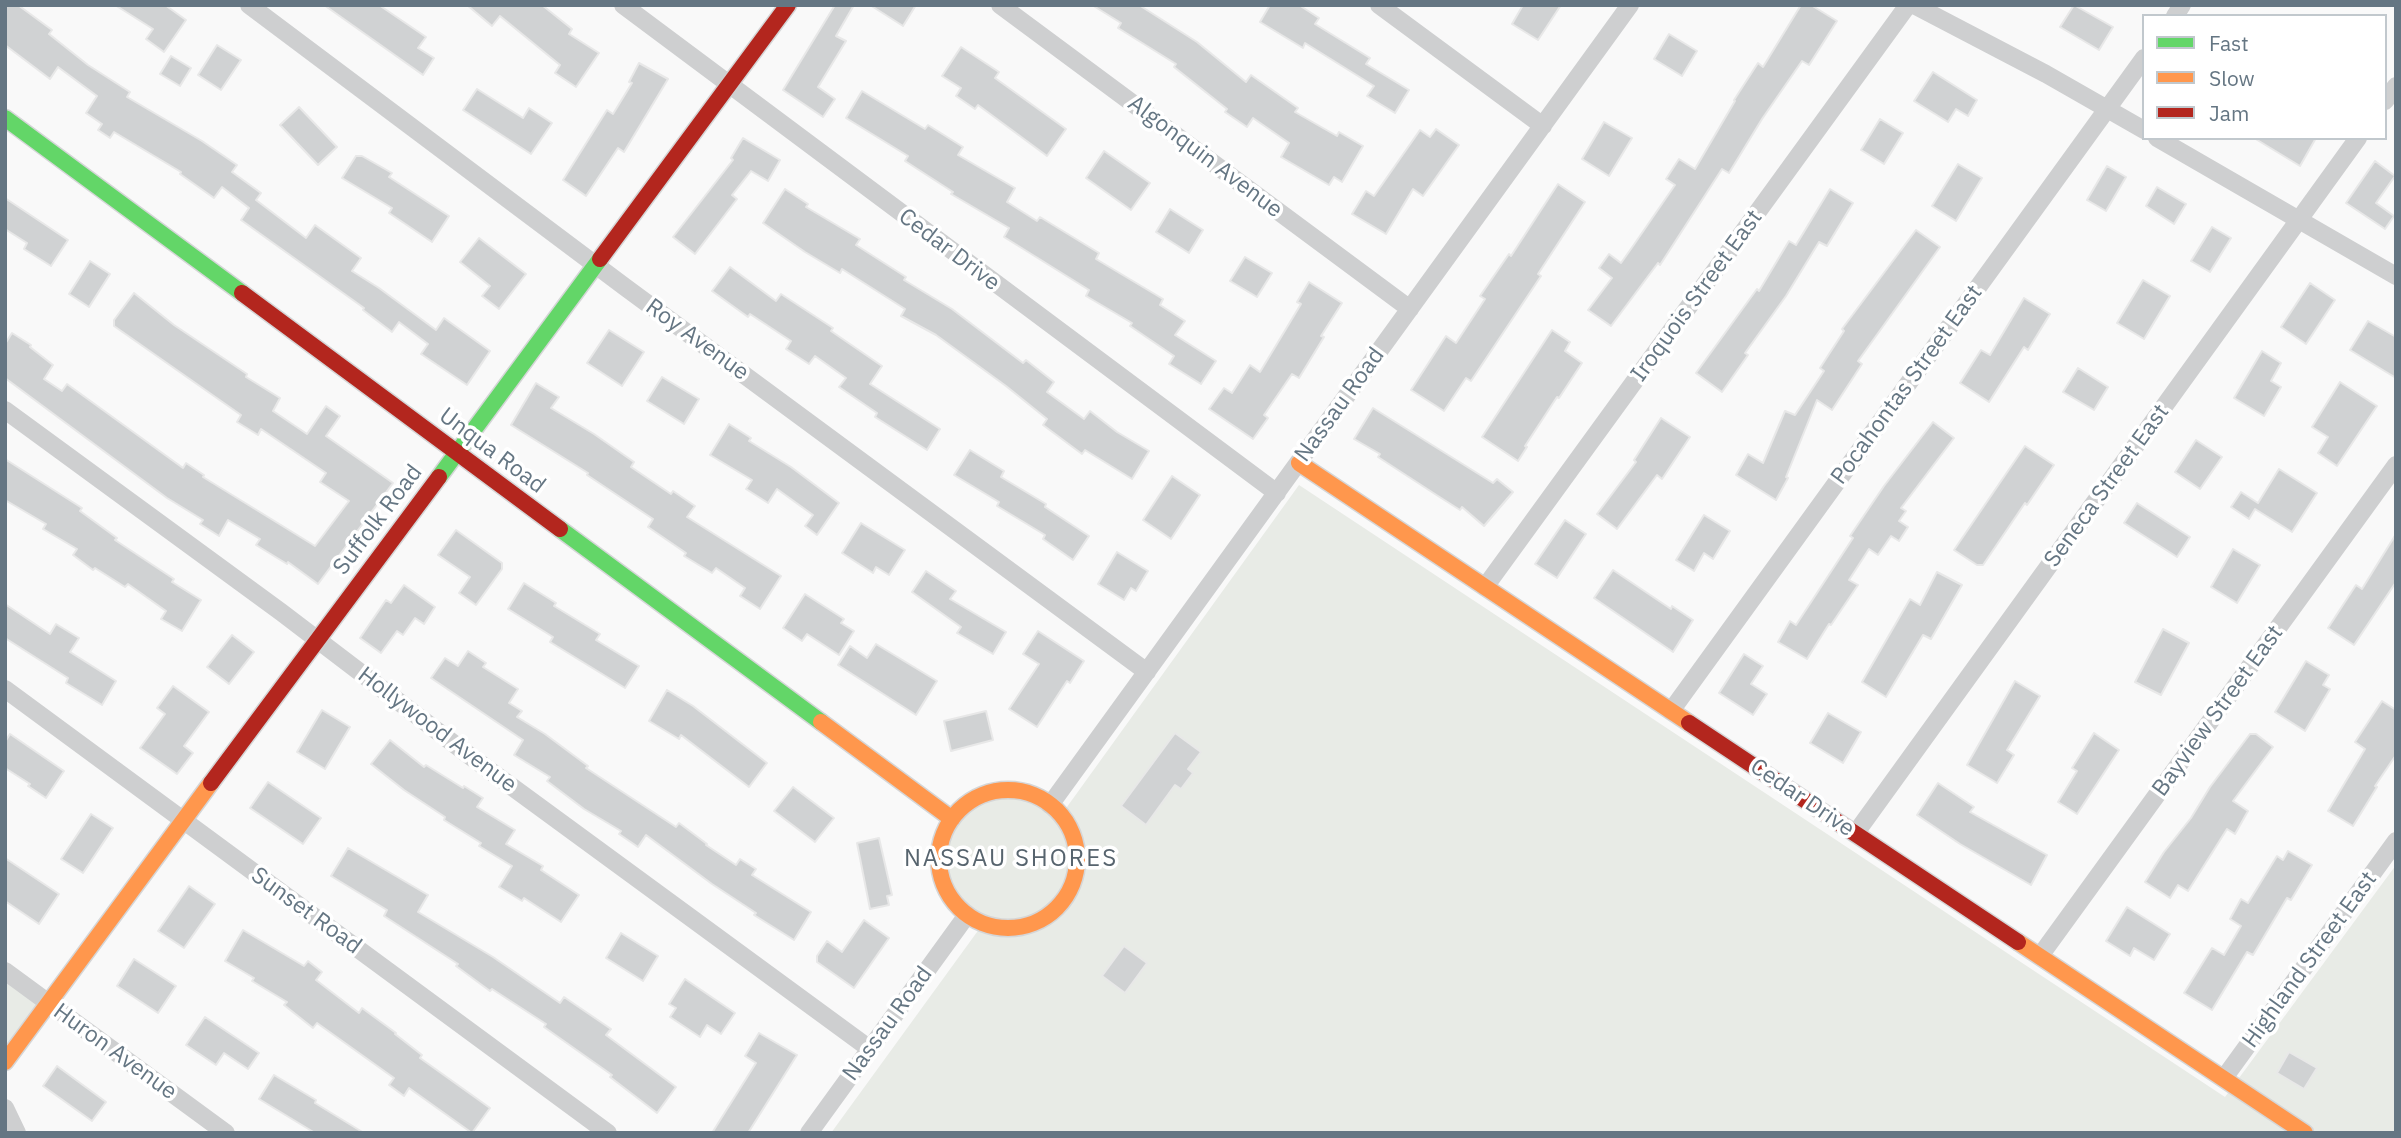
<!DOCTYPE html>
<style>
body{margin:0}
#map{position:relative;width:2401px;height:1138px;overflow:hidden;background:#f9f9f9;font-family:"IBM Plex Sans",sans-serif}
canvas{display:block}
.frame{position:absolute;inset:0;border:7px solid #657683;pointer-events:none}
.legend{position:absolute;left:2142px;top:14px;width:245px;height:126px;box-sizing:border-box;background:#fff;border:2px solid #c1c8cd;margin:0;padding:9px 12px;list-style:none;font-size:21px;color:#657683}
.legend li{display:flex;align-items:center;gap:14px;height:35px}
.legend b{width:35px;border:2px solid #c1c8cd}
</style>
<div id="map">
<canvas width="2401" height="1138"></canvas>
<div class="frame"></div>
<ul class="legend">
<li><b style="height:9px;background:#63d668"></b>Fast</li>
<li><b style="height:9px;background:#ff974d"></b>Slow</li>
<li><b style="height:9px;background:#b3261e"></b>Jam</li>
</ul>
</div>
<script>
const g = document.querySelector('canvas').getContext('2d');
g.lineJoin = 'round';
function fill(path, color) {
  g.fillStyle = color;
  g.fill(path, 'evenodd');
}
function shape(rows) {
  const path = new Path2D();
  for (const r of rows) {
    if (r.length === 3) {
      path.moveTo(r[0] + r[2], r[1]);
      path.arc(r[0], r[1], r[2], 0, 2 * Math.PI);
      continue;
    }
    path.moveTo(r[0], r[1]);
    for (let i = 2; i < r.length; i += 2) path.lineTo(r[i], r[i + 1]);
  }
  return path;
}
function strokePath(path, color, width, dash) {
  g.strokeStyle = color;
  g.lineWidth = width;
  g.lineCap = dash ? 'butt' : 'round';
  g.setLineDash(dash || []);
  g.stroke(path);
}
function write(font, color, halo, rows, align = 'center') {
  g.font = font + ' "IBM Plex Sans",sans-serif';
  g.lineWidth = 7;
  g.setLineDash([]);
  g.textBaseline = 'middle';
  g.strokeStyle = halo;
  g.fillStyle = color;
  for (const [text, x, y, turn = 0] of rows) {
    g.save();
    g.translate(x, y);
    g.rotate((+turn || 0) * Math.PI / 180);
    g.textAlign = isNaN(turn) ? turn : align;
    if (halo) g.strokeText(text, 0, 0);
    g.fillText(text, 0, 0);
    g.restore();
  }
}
const green = shape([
 [1299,485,2225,1097,2396,865,2396,1133,831,1133,985,921,960,905,946,883,943,871,944,845,954,822,963,812,984,798,1009,794,1034,799,1045,806,1059,818],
 [5,975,43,1003,5,1054]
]);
const building = shape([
 [5,5,18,5,52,30,49,34,88,65,130,92,127,97,202,141,237,165,232,172,261,193,256,200,306,238,315,225,361,258,352,271,379,288,436,330,444,318,490,351,467,385,421,354,428,344,399,322,392,332,363,310,364,308,241,220,249,208,222,187,214,198,180,174,181,172,114,132,110,138,98,130,102,124,86,113,97,96,58,67,50,79,5,45,5,5],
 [115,5,165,5,186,20,164,52,146,39,153,29,115,5],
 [324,5,379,5,426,37,418,48,434,58,423,75,324,5],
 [467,5,542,5,572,29,569,34,599,53,576,87,555,73,560,65,500,16,492,26,467,5],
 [835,5,854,5,836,36,846,41,818,87,835,99,823,117,783,90,835,5],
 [870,5,916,5,903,26,870,5],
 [1092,5,1139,5,1197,42,1246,82,1251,75,1298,108,1295,112,1337,136,1339,132,1363,146,1342,182,1334,177,1329,185,1281,157,1289,143,1253,118,1247,127,1225,112,1227,109,1174,67,1176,64,1118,28,1121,23,1092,5],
 [1270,5,1299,5,1319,18,1315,24,1370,58,1366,64,1409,90,1395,113,1367,96,1374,86,1305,43,1303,48,1260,22,1270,5],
 [1523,5,1561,5,1538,40,1512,24,1523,5],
 [1801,5,1811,5,1837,21,1809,65,1802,61,1762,119,1729,173,1722,169,1660,265,1658,263,1611,326,1588,310,1612,278,1599,268,1609,254,1621,263,1633,246,1675,185,1666,179,1679,159,1695,169,1735,101,1734,100,1758,63,1763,67,1801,5],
 [2074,5,2113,27,2099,50,2060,27,2074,5],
 [1669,34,1697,51,1682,76,1654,59,1669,34],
 [217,45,241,60,221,90,198,75,217,45],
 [961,47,999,72,995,78,1066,129,1047,156,978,105,975,109,956,96,961,88,942,76,961,47],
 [171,56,191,68,180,86,160,74,171,56],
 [639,63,668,79,624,152,618,148,586,196,563,180,607,110,613,114,632,83,629,82,639,63],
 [1933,72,1977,100,1968,116,1956,109,1948,122,1914,101,1933,72],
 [477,89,523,118,529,108,552,123,531,154,463,110,477,89],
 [862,91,925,129,928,125,963,147,958,155,1015,188,1007,202,1037,221,1040,217,1099,253,1096,259,1163,299,1160,305,1185,321,1175,335,1216,361,1201,384,1169,364,1174,356,1130,326,1132,323,1086,296,1089,290,1004,237,1009,228,951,194,953,192,905,161,908,156,846,118,862,91],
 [299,107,337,147,318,165,280,125,299,107],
 [1880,119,1903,133,1884,164,1861,150,1880,119],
 [1604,122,1632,138,1609,176,1582,159,1604,122],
 [1436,129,1459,145,1423,196,1413,189,1386,234,1352,214,1366,191,1374,196,1420,130,1430,137,1436,129],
 [743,138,780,160,768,181,751,171,732,195,737,199,695,254,673,237,733,160,731,158,743,138],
 [2254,138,2316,138,2300,166,2254,138],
 [1104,151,1150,183,1131,210,1086,178,1104,151],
 [356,156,362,156,392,173,389,177,449,216,432,242,389,213,392,208,342,178,356,156],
 [2375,161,2395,176,2376,203,2394,216,2385,229,2346,203,2375,161],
 [1958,164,1982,178,1956,221,1932,206,1958,164],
 [2107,166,2126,177,2106,211,2087,200,2107,166],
 [1558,184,1585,202,1538,274,1541,276,1471,381,1466,378,1444,411,1411,390,1446,336,1456,343,1485,299,1480,296,1509,254,1511,256,1558,184],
 [2157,187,2186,204,2174,224,2146,206,2157,187],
 [785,189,808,204,806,207,860,239,856,245,906,277,904,280,952,309,1023,363,1026,360,1054,382,1047,392,1084,419,1090,411,1117,432,1149,451,1132,479,1085,450,1082,454,1043,425,1047,419,1006,386,936,335,901,316,905,309,842,269,840,273,805,252,763,223,785,189],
 [1830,189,1853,203,1827,246,1819,242,1786,296,1745,353,1748,355,1722,392,1696,373,1757,289,1759,291,1789,241,1796,245,1830,189],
 [5,198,68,240,51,266,24,249,27,243,5,229,5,198],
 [1170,209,1203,230,1189,253,1156,232,1170,209],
 [2212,227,2231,238,2210,272,2191,261,2212,227],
 [1916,230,1940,247,1858,361,1862,364,1832,410,1817,400,1786,477,1788,478,1776,500,1736,475,1748,454,1763,463,1785,411,1795,415,1824,371,1820,368,1844,331,1842,329,1916,230],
 [479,238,526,274,499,309,482,296,490,286,460,262,479,238],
 [1245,257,1272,273,1257,297,1230,281,1245,257],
 [90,261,110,274,89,307,69,294,90,261],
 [730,267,776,301,781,294,833,328,831,331,882,366,870,384,940,429,927,450,875,417,877,413,839,387,846,378,815,356,809,364,786,349,791,341,750,314,748,317,712,291,730,267],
 [2143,280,2170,296,2144,339,2117,323,2143,280],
 [1309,282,1342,303,1321,336,1324,337,1299,378,1292,374,1264,415,1268,418,1253,439,1209,409,1224,388,1232,393,1250,365,1260,372,1301,304,1297,302,1309,282],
 [2310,283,2335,300,2306,344,2281,327,2310,283],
 [134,293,174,325,247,374,246,377,280,398,273,411,307,434,326,406,340,416,326,436,393,483,318,584,288,562,287,564,256,545,260,539,228,520,219,536,200,524,203,520,167,498,5,378,5,344,12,333,31,345,30,347,53,365,44,379,62,391,67,384,183,468,186,463,204,475,203,477,315,546,349,501,320,482,326,473,261,429,258,435,237,422,241,415,114,326,114,320,134,293],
 [2024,298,2050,314,2028,350,2024,347,1989,402,1960,383,1981,350,1990,355,2024,298],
 [2368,321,2396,337,2396,378,2350,350,2368,321],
 [609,330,644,352,622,386,587,363,609,330],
 [1552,330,1570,342,1565,351,1582,363,1559,398,1557,397,1525,446,1527,447,1518,461,1482,437,1552,330],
 [2262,351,2281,363,2271,381,2281,387,2264,416,2234,398,2262,351],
 [2078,368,2108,387,2094,410,2063,392,2078,368],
 [662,377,699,399,684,424,647,401,662,377],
 [2340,382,2377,406,2337,466,2318,453,2328,437,2312,427,2340,382],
 [536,383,559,397,551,408,594,434,634,462,631,467,671,494,673,491,695,506,687,517,781,576,760,609,740,596,745,588,716,568,712,573,684,556,686,553,648,527,653,519,587,475,588,473,511,425,536,383],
 [1373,408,1493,483,1497,479,1513,492,1484,526,1462,507,1460,510,1438,496,1378,457,1380,454,1354,439,1373,408],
 [1661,418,1690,437,1662,479,1657,475,1617,529,1597,514,1636,462,1634,460,1661,418],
 [1933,422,1954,438,1901,508,1906,511,1899,521,1908,527,1899,541,1891,536,1878,555,1869,549,1849,580,1858,585,1831,625,1829,624,1807,659,1778,642,1790,621,1796,625,1853,538,1850,536,1884,486,1933,422],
 [729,424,751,438,749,441,791,467,839,503,817,535,805,526,813,515,777,489,768,503,746,489,752,480,710,455,729,424],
 [2196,440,2222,457,2200,489,2175,472,2196,440],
 [2025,446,2054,465,2027,505,2025,503,1983,565,1977,565,1954,550,2025,446],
 [970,450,1004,471,1001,477,1046,504,1045,507,1089,536,1073,560,1043,539,1045,535,997,506,999,502,954,475,970,450],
 [5,459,82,508,80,511,117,538,115,540,174,579,172,582,201,600,182,631,161,619,166,611,128,584,125,587,95,568,93,570,73,555,77,549,43,529,46,524,5,500,5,459],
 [2279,469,2317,493,2292,532,2255,509,2249,519,2231,507,2241,492,2258,503,2279,469],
 [1172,476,1200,495,1171,539,1143,520,1172,476],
 [2137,503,2190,537,2177,557,2124,523,2137,503],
 [1704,515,1730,531,1713,559,1704,553,1694,571,1676,560,1704,515],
 [1565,520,1586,534,1557,578,1535,564,1565,520],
 [861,523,905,550,889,575,876,567,873,573,842,553,861,523],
 [456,530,502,563,502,569,476,605,459,593,470,577,438,555,456,530],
 [2396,534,2396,582,2354,645,2328,628,2356,585,2362,589,2396,534],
 [2233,549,2260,565,2237,603,2211,587,2233,549],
 [1117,552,1148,571,1136,591,1131,588,1124,600,1098,584,1117,552],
 [1613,570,1671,609,1672,606,1693,620,1673,652,1594,598,1613,570],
 [926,571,956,591,950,599,1006,632,993,654,957,633,961,627,912,592,926,571],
 [1937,572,1962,585,1931,639,1923,635,1886,697,1862,682,1910,599,1920,605,1937,572],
 [524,583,556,603,554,606,600,634,596,640,639,666,625,688,550,642,553,637,508,609,524,583],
 [404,585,435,607,424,624,415,618,403,635,397,631,381,653,360,638,386,600,391,603,404,585],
 [805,594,844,619,841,623,854,631,839,655,807,634,802,641,783,628,805,594],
 [5,604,50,634,56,624,79,638,70,652,116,681,102,705,66,683,68,678,5,638,5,604],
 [2163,629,2189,643,2161,695,2135,682,2163,629],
 [1038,631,1084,661,1070,683,1067,681,1037,727,1009,709,1039,664,1023,654,1038,631],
 [232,635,254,652,229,684,207,667,232,635],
 [876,644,937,681,916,715,838,665,850,646,867,658,876,644],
 [468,651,486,663,483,667,518,689,509,703,522,711,517,717,545,734,588,766,586,768,676,827,679,823,707,844,706,845,736,865,740,859,756,869,752,875,811,912,794,940,754,915,756,913,712,884,646,835,638,847,619,834,621,831,584,809,547,781,550,777,514,755,523,740,431,678,445,658,458,666,468,651],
 [1744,654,1763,666,1751,684,1767,694,1753,715,1719,693,1744,654],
 [2306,661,2329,675,2323,685,2330,689,2305,731,2275,712,2306,661],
 [2015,681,2040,696,2007,750,2014,755,1997,783,1967,765,2015,681],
 [173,686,209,712,184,746,193,753,177,774,140,748,165,714,157,708,173,686],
 [667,690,693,706,767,763,749,787,681,735,679,739,649,721,667,690],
 [2382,701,2396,710,2396,755,2375,786,2377,787,2353,826,2328,811,2365,749,2355,742,2382,701],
 [322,710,350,727,325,769,297,752,322,710],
 [986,711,993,740,951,751,944,721,986,711],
 [1828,713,1861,732,1843,763,1810,743,1828,713],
 [1175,733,1201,752,1188,769,1193,773,1181,789,1175,785,1146,825,1121,806,1175,733],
 [2094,733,2119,750,2077,814,2058,802,2077,771,2072,768,2094,733],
 [10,734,64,771,46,798,28,786,30,784,5,768,5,742,10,734],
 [2250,734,2256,734,2273,747,2233,801,2248,811,2235,834,2227,829,2188,891,2178,885,2170,898,2145,882,2164,852,2191,818,2210,787,2250,734],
 [390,740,424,767,426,765,463,788,464,786,483,798,477,807,515,830,506,844,543,866,541,870,579,895,561,922,524,898,522,901,499,887,512,866,479,846,481,843,444,820,445,817,404,790,371,764,390,740],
 [268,782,321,818,303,844,250,808,268,782],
 [1938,783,1974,807,1970,812,2047,855,2031,885,1960,844,1917,815,1938,783],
 [793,787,834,818,815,842,774,811,793,787],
 [91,814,113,828,83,873,61,859,91,814],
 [879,838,892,895,887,896,889,905,870,909,857,843,879,838],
 [348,848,428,895,418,912,493,957,560,1003,564,997,611,1029,606,1035,676,1087,657,1113,610,1077,612,1075,544,1027,546,1024,492,989,490,991,456,966,458,964,384,916,387,910,331,876,348,848],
 [2288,851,2312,865,2291,900,2287,898,2253,955,2247,952,2212,1010,2184,993,2212,948,2224,955,2241,926,2230,919,2241,899,2248,903,2277,856,2283,860,2288,851],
 [5,858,59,894,39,924,5,901,5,858],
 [189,886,215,904,184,948,158,931,189,886],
 [2127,907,2170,934,2154,960,2134,948,2130,956,2106,941,2127,907],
 [864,920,889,938,854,988,817,962,817,956,827,941,842,952,864,920],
 [243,930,304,966,308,961,322,972,316,980,359,1013,362,1008,396,1033,395,1034,422,1055,420,1058,490,1108,472,1133,409,1088,404,1096,389,1085,394,1078,317,1023,313,1028,284,1005,287,1002,252,981,254,978,225,961,243,930],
 [621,933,658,956,643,981,606,958,621,933],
 [1124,946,1147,963,1125,993,1102,976,1124,946],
 [134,959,176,986,158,1013,117,986,134,959],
 [685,979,735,1013,721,1034,707,1025,700,1037,670,1017,676,1008,669,1004,685,979],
 [205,1017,259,1053,248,1069,224,1053,216,1065,186,1045,205,1017],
 [759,1033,797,1055,748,1133,712,1133,756,1063,745,1056,759,1033],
 [2289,1052,2317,1068,2304,1089,2277,1073,2289,1052],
 [57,1066,106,1102,92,1121,43,1086,57,1066],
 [274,1075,316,1100,315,1103,364,1133,315,1133,259,1099,274,1075]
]);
const street = shape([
 [249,5,625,287,1147,672],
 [623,5,1277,493],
 [1000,5,1410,309],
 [1379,5,1543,126],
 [1914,5,2046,74,2144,130],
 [2175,16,2182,5],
 [2385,101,2396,86],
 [2157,138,2396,276],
 [5,410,281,612,470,756,870,1049],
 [1485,587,1908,5],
 [5,689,608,1133],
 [1671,711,2144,58],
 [1050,805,1630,5],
 [1855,834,2358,138],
 [2040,956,2396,465],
 [5,971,226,1133],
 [2224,1078,2396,841],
 [5,1108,17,1133],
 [809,1133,967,915]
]);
const fast = shape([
 [5,118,242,293],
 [439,477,600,259],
 [560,529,821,722]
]);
const slow = shape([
 [1299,463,1689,723],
 [821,722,952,819],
 [1008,859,69],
 [2018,942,2305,1133],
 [5,1062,211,783]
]);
const jam = shape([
 [600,259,788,5],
 [242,293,560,529],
 [1689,723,2018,942],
 [211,783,439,477]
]);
const streetNames = [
 ["Algonquin Avenue",1205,157,37],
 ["Cedar Drive",949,250,37],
 ["Iroquois Street East",1697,296,-54],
 ["Roy Avenue",697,340,36],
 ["Pocahontas Street East",1907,385,-54],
 ["Nassau Road",1340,405,-54],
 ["Unqua Road",492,451,37],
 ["Seneca Street East",2107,486,-54],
 ["Suffolk Road",378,520,-53],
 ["Bayview Street East",2218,711,-54],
 ["Hollywood Avenue",437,730,37],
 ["Cedar Drive",1802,798,34],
 ["Sunset Road",306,911,36],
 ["Highland Street East",2310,960,-54],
 ["Nassau Road",888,1024,-54],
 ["Huron Avenue",115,1052,36]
];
const neighbourhoodNames = [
 ["NASSAU SHORES",1011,859]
];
fill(green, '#e8ebe6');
fill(building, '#d0d2d3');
strokePath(building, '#e8e8e8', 2);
strokePath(fast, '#d5d6d7', 19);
strokePath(slow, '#d5d6d7', 19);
strokePath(jam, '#d5d6d7', 19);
strokePath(street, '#cecfd0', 18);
strokePath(fast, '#63d668', 16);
strokePath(slow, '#ff974d', 16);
strokePath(jam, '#b3261e', 16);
write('23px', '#657683', '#fff', streetNames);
g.letterSpacing = '2px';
write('24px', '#57646e', '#fff', neighbourhoodNames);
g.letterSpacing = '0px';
</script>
